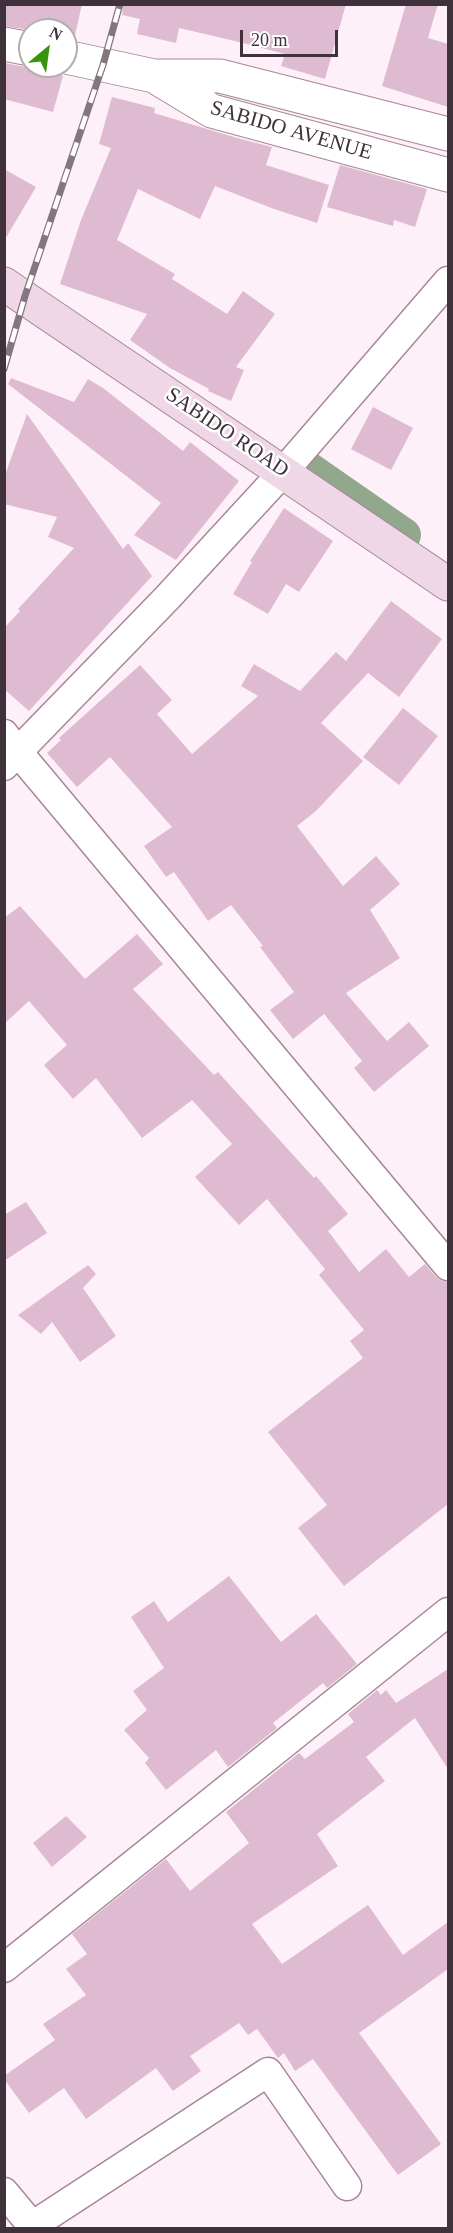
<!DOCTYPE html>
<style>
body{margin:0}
#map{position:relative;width:453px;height:2233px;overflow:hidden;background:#fef0f8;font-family:"Times New Roman",serif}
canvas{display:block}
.frame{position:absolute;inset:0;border:6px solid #3f323a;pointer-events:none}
.north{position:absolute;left:18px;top:18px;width:60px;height:60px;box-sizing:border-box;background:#fff;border:2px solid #b2adb0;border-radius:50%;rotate:29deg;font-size:16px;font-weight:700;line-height:24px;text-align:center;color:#3f323a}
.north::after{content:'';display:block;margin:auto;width:21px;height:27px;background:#38940e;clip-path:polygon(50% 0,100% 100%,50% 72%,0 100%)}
.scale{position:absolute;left:240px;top:30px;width:98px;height:27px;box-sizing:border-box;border:3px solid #3f323a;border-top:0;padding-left:8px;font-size:18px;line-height:21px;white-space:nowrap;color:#3f323a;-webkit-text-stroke:4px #fff;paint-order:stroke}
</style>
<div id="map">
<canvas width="453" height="2233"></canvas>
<div class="frame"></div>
<div class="north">N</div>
<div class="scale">20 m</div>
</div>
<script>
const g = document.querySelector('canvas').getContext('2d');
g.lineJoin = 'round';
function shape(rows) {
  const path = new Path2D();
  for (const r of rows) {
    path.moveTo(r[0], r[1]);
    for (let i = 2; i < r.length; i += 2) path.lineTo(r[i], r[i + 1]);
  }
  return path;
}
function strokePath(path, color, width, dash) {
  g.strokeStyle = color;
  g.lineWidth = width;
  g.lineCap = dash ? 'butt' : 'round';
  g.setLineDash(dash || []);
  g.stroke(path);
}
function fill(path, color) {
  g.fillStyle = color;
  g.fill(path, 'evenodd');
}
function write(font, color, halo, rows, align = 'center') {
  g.font = font + ' "Times New Roman",serif';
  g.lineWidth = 5;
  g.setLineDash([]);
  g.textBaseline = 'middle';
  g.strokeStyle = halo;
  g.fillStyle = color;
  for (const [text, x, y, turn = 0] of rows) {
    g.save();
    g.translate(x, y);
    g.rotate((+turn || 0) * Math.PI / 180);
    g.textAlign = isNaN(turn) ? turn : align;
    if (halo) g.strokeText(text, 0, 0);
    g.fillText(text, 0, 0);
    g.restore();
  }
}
const canal = shape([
 [306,467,404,535]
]);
const building = shape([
 [4,4,82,4,74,40,66,39,66,30,30,30,4,26],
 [123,4,346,4,325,79,281,66,285,54,235,41,179,28,176,43,137,34,140,19,122,15],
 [406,4,438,4,428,38,448,44,448,107,382,86],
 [4,63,26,67,50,66,54,71,63,76,53,112,4,99],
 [112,97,155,108,154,113,237,138,272,147,266,165,329,185,317,223,274,209,215,186,200,219,138,189,117,240,175,274,172,279,227,314,243,291,275,314,236,367,244,370,231,401,208,391,209,389,170,368,130,340,147,314,60,284,81,220,111,148,99,144],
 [340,165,427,189,415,227,394,220,393,226,327,207],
 [4,169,36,187,4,241],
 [11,378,74,402,88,379,103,388,183,451,190,442,239,481,176,560,134,535,161,503,8,384],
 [373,407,413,428,391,470,351,449],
 [27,414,123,549,128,543,152,576,29,711,4,689,4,628,20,611,18,609,74,548,48,537,57,517,4,504,4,478],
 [284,508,333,541,299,592,286,584,268,614,233,594,252,562,250,561],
 [391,601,442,639,399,697,368,673,321,723,363,761,316,811,297,826,343,886,376,856,400,884,370,910,400,958,346,993,387,1041,409,1022,429,1046,374,1092,354,1068,362,1061,324,1014,293,1039,270,1010,294,992,260,947,263,946,231,905,208,921,174,872,166,877,144,846,172,827,110,757,77,787,47,753,61,740,59,738,140,665,172,700,157,714,192,754,258,696,241,686,254,664,300,691,336,652,346,661],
 [403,708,438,736,399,785,363,757],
 [20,906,85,979,137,934,163,964,133,989,214,1075,218,1072,314,1178,316,1176,348,1214,328,1231,359,1272,386,1249,409,1277,425,1264,436,1277,442,1281,448,1282,448,1504,344,1586,298,1528,327,1505,268,1432,363,1358,350,1341,364,1330,319,1275,325,1269,267,1199,239,1225,195,1177,232,1144,192,1100,142,1138,96,1078,73,1099,44,1065,67,1045,29,1001,4,1024,4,918],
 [26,1202,47,1233,4,1261,4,1215],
 [88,1265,96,1274,83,1288,116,1336,80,1362,52,1322,41,1334,18,1315],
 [229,1576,281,1642,316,1614,357,1664,327,1688,323,1683,273,1723,277,1728,228,1767,216,1750,166,1790,145,1763,149,1758,124,1730,147,1710,133,1691,164,1668,131,1617,154,1601,168,1622],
 [448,1669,448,1769,415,1718,366,1757,385,1781,317,1834,338,1866,252,1924,282,1964,368,1905,403,1955,448,1922,448,1969,359,2033,441,2144,398,2175,313,2059,295,2071,284,2053,278,2058,257,2029,248,2035,239,2023,190,2056,201,2071,173,2091,156,2068,86,2119,64,2088,29,2113,4,2079,4,2076,55,2040,43,2024,86,1995,66,1969,87,1954,72,1934,166,1859,190,1891,249,1843,226,1812,299,1753,305,1759,354,1722,348,1714,377,1690,381,1695,386,1690,396,1703],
 [66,1816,87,1837,52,1867,33,1843]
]);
const minor = shape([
 [4,734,18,752,448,1266],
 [4,766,168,597,284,471,448,281],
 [4,1968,448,1612],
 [4,2192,34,2228],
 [32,2226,268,2072,347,2186]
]);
const tertiary = shape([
 [4,44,30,49],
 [66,57,154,76,220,76,448,134],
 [154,76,212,111,448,175]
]);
const secondary = shape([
 [4,284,448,584]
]);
const rail = shape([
 [4,369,25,296,103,65,120,4]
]);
const streetNames = [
 ["SABIDO AVENUE",291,131,16],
 ["SABIDO ROAD",227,433,34]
];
strokePath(canal, '#92a88c', 34);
fill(building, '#debbd0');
strokePath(minor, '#a68799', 31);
strokePath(tertiary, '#a68799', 35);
strokePath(secondary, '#a68799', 35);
strokePath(minor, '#fff', 28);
strokePath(tertiary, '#fff', 33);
strokePath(secondary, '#f0d7e7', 33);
strokePath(rail, '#83767e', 7);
strokePath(rail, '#fff', 4.5, [14]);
write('21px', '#3f323a', '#fff', streetNames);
</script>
